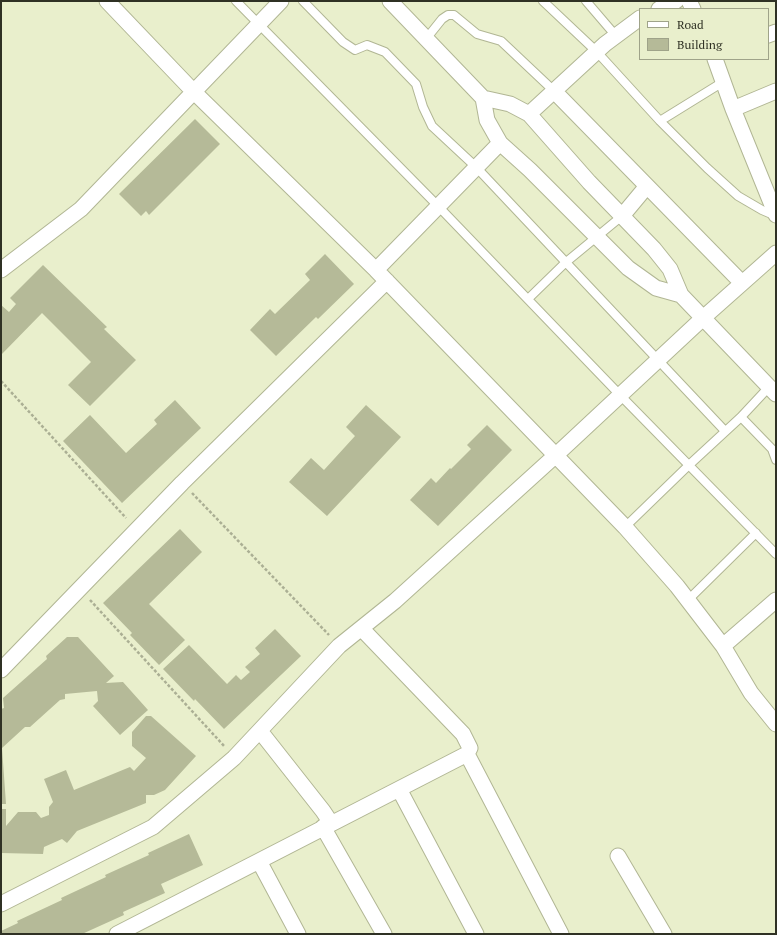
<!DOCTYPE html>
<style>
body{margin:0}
#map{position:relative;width:777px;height:935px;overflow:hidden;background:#e9efcc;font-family:"PT Serif",serif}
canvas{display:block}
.frame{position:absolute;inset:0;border:2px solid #2f3124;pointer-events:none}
.legend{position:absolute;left:639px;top:8px;width:130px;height:52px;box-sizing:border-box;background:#e9efcc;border:1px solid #9fa389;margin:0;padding:5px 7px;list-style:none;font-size:12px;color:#2f3124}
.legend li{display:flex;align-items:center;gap:8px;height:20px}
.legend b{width:20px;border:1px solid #9fa389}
</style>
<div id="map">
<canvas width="777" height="935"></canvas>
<div class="frame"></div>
<ul class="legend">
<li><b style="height:5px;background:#fff"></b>Road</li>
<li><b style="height:11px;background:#b5ba98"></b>Building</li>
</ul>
</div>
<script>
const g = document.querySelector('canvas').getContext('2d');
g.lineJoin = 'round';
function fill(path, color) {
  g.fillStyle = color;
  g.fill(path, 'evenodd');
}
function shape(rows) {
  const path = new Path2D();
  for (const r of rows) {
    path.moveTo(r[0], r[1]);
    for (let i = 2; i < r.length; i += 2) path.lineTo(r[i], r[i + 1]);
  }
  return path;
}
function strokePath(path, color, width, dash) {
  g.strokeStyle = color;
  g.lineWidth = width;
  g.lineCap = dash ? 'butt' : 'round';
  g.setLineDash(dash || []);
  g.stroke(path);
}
const building = shape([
 [195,119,220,144,149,215,146,211,141,216,119,194],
 [325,254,354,284,318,319,316,317,276,356,250,330,270,309,275,314,310,280,305,274],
 [43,265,107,327,104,329,136,360,90,406,68,385,91,362,42,313,1,355,1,305,9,312,16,304,10,298],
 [175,400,201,428,122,503,63,441,90,415,126,453,157,424,154,420],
 [366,405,401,437,327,516,289,482,311,458,324,470,355,436,346,427],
 [487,425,512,450,438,526,410,500,431,478,436,483,450,468,451,469,471,449,467,445],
 [180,529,202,552,149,604,185,640,159,665,130,635,132,633,103,603],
 [275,629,301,656,224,729,195,699,194,701,163,669,189,645,227,684,236,675,241,680,250,672,245,667,260,654,255,648],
 [67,637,78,637,114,676,106,683,123,682,148,710,120,735,93,706,98,701,97,691,65,694,65,699,60,700,30,727,25,727,2,748,6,804,1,804,1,709,4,708,3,698,47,659,46,656],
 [146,716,151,716,196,756,165,790,154,795,146,795,146,803,77,831,67,843,62,839,44,847,43,854,1,853,1,809,6,809,6,826,18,812,36,812,41,818,49,815,49,807,53,802,44,779,66,770,74,790,130,767,134,771,146,758,132,746,132,732],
 [189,834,203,865,161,884,165,893,123,912,124,915,82,934,1,934,1,931,18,923,17,921,62,900,61,898,106,877,105,875,149,855,148,853]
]);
const path = shape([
 [1,381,126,518],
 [192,493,329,635],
 [90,600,225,747]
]);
const lane = shape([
 [236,1,438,206,620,395,776,554],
 [303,1,343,42,355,50,367,45,385,52,416,84,423,107,432,126,476,167,725,431],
 [543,1,597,52,660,121,707,168,738,196,762,210,776,216],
 [586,1,616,36],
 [426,39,442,19,448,15,454,15,477,34,501,41,554,91],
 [660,121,723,82],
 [528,299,565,263,622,216],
 [741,417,772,449,776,460],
 [625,527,689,465,741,417,769,387],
 [688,600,756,533]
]);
const street = shape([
 [107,1,193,91,376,270,625,527,677,586,723,646,751,693,776,724],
 [390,1,483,98,510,104,529,114,589,182,654,249,670,269,681,295,776,394],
 [689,1,693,9],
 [659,9,676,1],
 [768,35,776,32],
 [715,59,733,109,776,215],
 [554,91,742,283],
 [483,98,487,120,500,143,530,170,628,268,656,288,681,295],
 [733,109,776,91],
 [529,114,605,44,640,18],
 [622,216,647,186],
 [1,270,81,209,281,1],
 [376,270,500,143],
 [723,646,776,600],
 [1,670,182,483,387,281],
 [260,731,323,811,331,823],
 [467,754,561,934],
 [399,789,476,934],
 [323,827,384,934],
 [618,856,664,934],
 [259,861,298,934],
 [1,904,153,827,234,758,339,646,395,601,556,455,703,318,776,253],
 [117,934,467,754,470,748,463,734,362,629]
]);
fill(building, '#b5ba98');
strokePath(lane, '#b1b694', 10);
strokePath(street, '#b1b694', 17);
strokePath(path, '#abaf94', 2.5, [3, 2]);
strokePath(lane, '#fff', 8);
strokePath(street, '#fff', 15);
</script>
